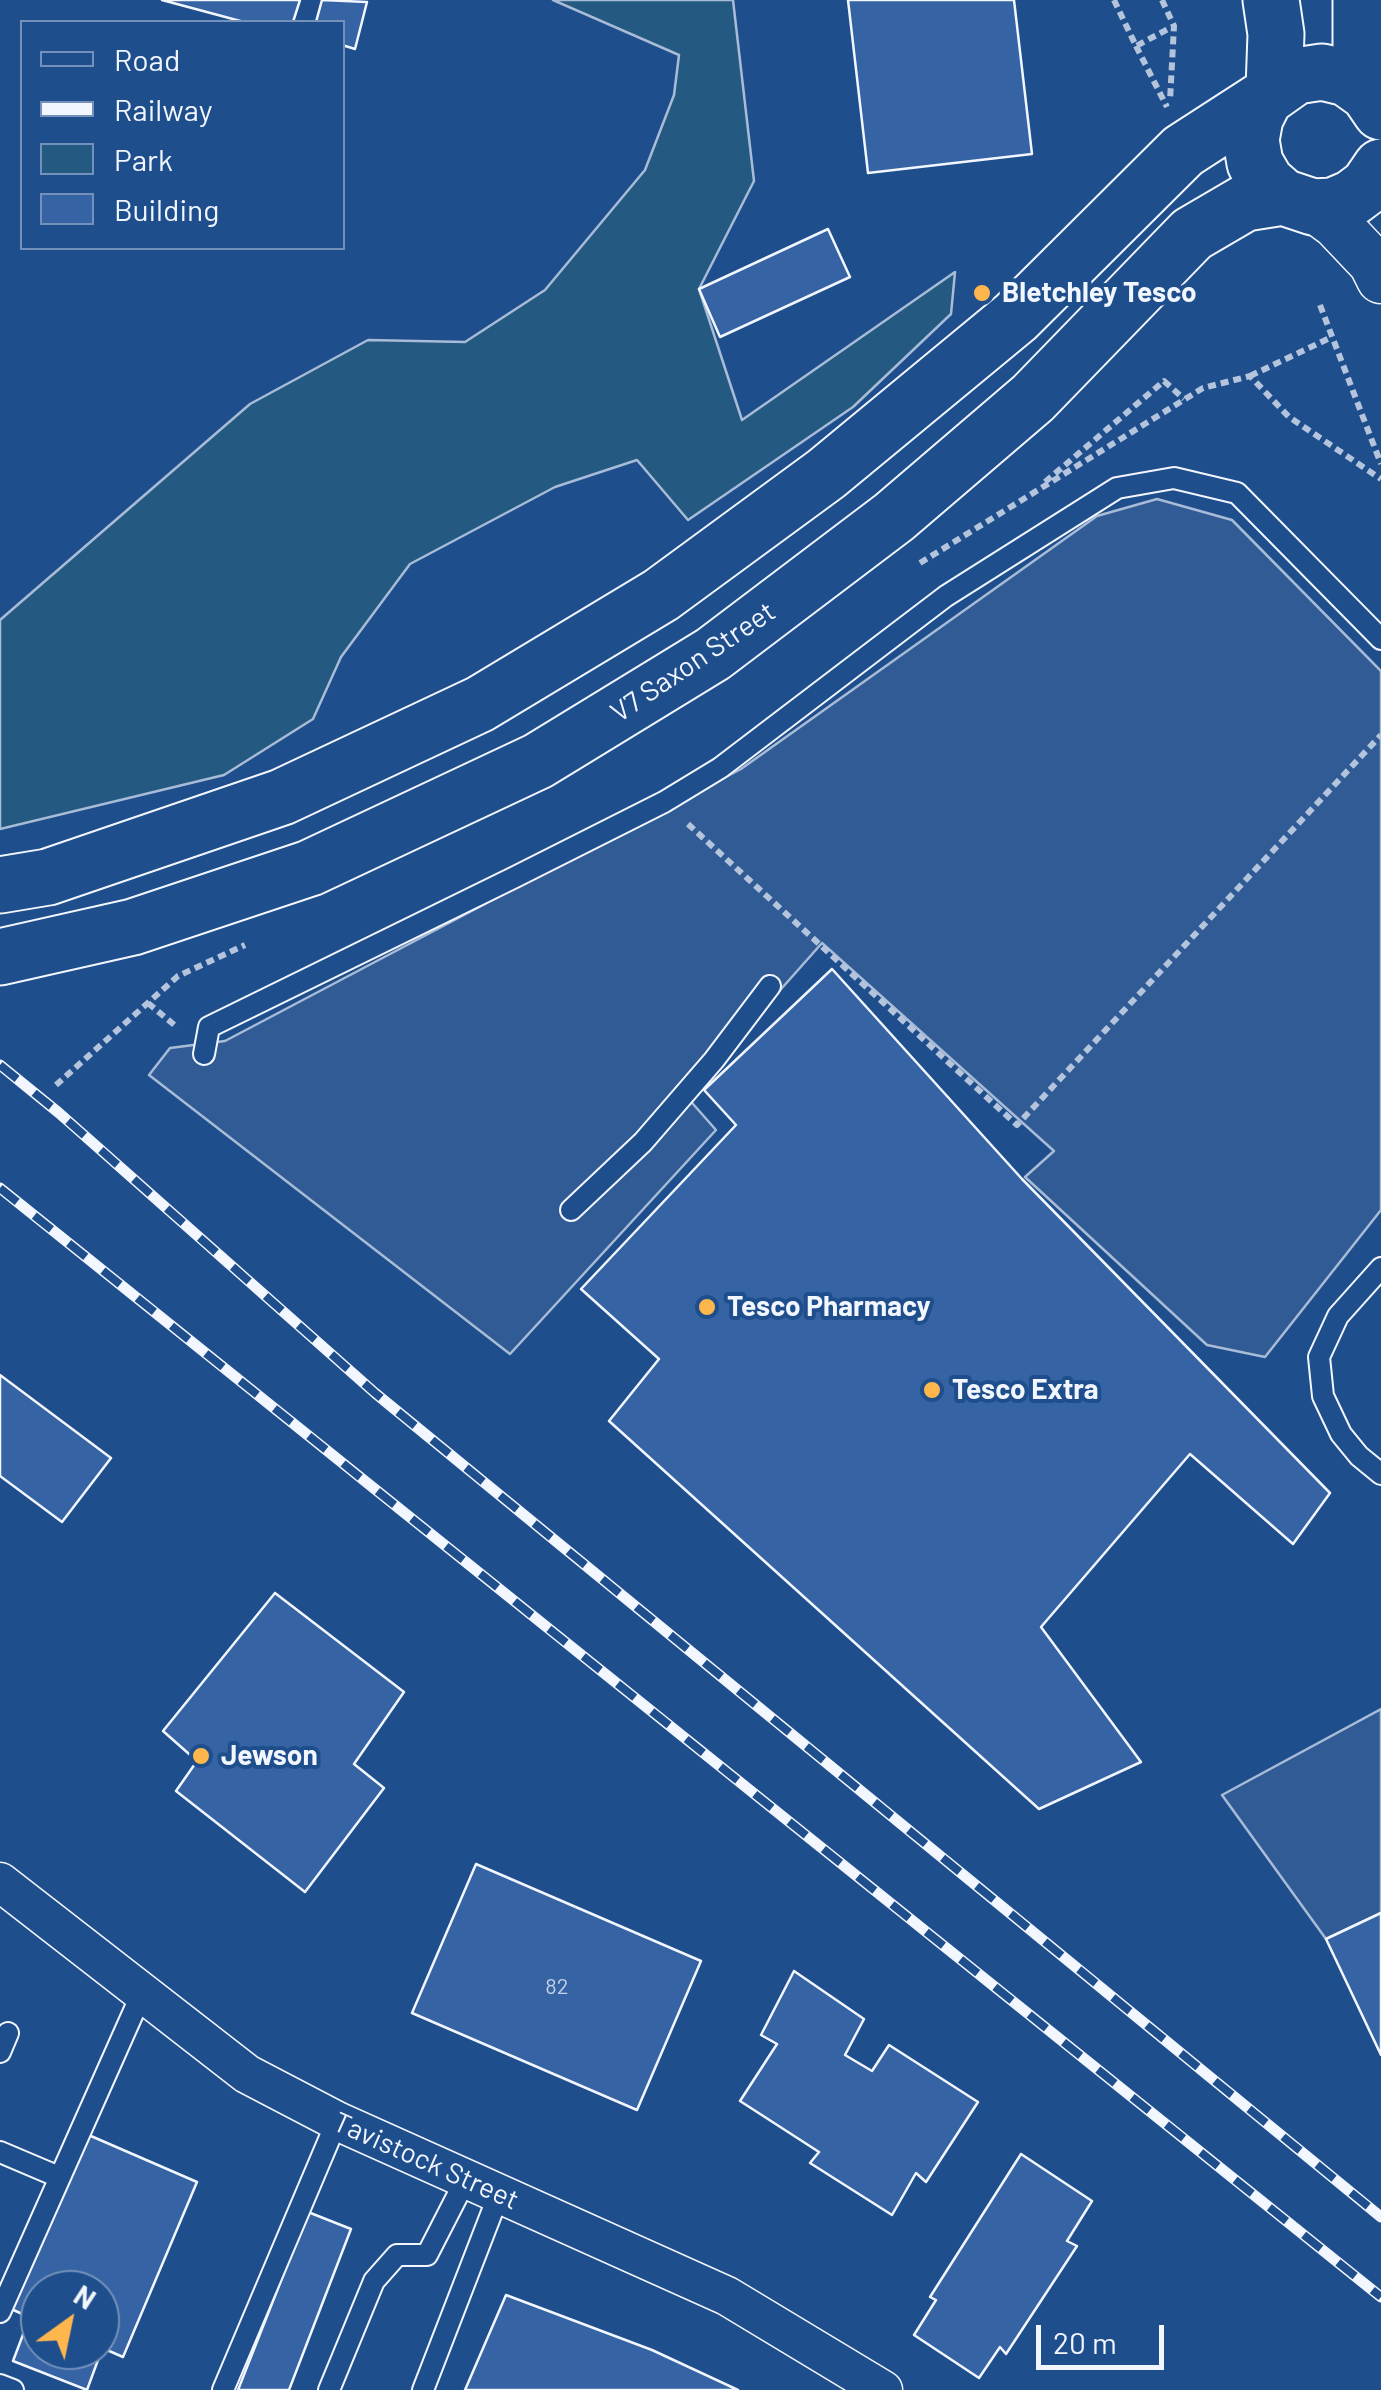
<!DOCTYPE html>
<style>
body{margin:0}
#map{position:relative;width:1381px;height:2390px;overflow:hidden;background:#1f4e8c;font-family:Barlow,sans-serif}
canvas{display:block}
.legend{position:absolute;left:20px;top:20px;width:325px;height:230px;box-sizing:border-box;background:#1f4e8c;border:2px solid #7391ba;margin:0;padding:12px 18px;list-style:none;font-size:30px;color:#f2f6ff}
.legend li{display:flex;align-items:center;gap:20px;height:50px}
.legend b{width:50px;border:2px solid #7391ba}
.north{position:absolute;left:20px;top:2270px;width:100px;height:100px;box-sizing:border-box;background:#1f4e8c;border:2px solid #7391ba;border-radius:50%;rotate:33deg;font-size:28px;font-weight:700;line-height:40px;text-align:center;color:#f2f6ff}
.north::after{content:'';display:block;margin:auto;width:35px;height:45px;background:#ffb74d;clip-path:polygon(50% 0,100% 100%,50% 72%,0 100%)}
.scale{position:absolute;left:1036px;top:2325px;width:128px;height:45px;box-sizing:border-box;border:5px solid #f2f6ff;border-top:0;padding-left:12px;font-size:30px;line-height:35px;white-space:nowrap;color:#f2f6ff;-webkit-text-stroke:8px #1f4e8c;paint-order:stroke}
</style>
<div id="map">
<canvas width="1381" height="2390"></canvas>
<ul class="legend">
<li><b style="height:12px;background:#1f4e8c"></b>Road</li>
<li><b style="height:12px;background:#f2f6ff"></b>Railway</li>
<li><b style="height:28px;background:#245a82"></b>Park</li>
<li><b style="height:28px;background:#3563a3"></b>Building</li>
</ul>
<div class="north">N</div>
<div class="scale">20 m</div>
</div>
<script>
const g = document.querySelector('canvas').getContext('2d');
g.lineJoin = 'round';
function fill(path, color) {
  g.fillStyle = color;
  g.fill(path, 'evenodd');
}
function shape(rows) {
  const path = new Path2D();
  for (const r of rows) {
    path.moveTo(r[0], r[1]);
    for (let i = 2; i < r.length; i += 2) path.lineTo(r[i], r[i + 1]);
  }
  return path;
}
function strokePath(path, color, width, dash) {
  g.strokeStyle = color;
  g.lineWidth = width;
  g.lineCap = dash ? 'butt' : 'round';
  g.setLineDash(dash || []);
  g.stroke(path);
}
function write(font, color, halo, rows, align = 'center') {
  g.font = font + ' Barlow,sans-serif';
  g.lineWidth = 8;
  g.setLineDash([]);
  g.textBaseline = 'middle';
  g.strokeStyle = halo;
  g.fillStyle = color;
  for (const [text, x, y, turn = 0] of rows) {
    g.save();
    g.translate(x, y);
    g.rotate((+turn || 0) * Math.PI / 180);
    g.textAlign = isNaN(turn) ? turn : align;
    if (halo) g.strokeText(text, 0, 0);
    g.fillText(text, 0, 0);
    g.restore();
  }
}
const green = shape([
 [553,0,733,0,754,181,699,289,742,420,955,272,951,314,853,407,688,520,637,460,555,487,410,564,341,657,313,719,224,775,0,829,0,620,250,404,368,340,465,342,545,290,645,170,674,95,679,55,553,0]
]);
const parking = shape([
 [1157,499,1232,520,1381,671,1381,1210,1265,1357,1207,1345,1025,1177,1054,1151,822,943,686,1096,716,1130,510,1354,149,1075,170,1048,225,1041,741,769,1097,516,1157,499],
 [1381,1709,1381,1913,1326,1939,1222,1795,1381,1709]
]);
const building = shape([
 [162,0,300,0,293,22,244,22,162,0],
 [322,0,367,2,355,49,342,45,342,22,316,22,322,0],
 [848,0,1014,0,1032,154,868,173,848,0],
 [828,229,850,277,720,337,699,289,828,229],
 [832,969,1022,1179,1330,1493,1293,1544,1190,1454,1041,1627,1141,1762,1039,1809,609,1421,659,1359,581,1289,736,1125,704,1090,832,969],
 [0,1375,111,1458,62,1522,0,1476,0,1375],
 [275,1593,404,1692,354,1764,384,1788,305,1892,176,1791,197,1761,163,1731,275,1593],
 [476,1864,701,1961,637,2110,412,2013,476,1864],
 [1381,1913,1381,2055,1326,1939,1381,1913],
 [794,1971,864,2019,845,2055,872,2071,889,2045,978,2102,926,2182,916,2173,892,2215,810,2163,819,2152,740,2101,777,2044,761,2035,794,1971],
 [84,2133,197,2182,123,2357,100,2347,100,2290,40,2290,40,2322,9,2308,84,2133],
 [1021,2154,1092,2201,1067,2241,1077,2246,1006,2354,1000,2347,979,2378,914,2335,936,2300,930,2297,1021,2154],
 [308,2212,351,2229,289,2390,238,2390,308,2212],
 [506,2295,652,2350,738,2390,465,2390,506,2295],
 [24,2332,40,2338,40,2350,71,2350,98,2360,87,2390,13,2361,24,2332]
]);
const path = shape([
 [1114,0,1136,46,1172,27],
 [1162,0,1174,26,1170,101],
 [1136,46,1167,107],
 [1320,305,1381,464],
 [1250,376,1332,337],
 [1045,482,1164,381,1184,399],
 [920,563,1203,388,1250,376,1289,417,1381,479],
 [688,824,1017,1125,1381,735],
 [148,1003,178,1028],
 [56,1085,178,976,245,945]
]);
const service = shape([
 [204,1054,209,1027,515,877,664,802,720,768,946,596,1117,488,1174,478,1237,493,1381,639],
 [571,1210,643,1142,714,1060,770,986],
 [1381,1268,1338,1316,1319,1357,1323,1396,1341,1434,1359,1456,1381,1474],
 [0,2052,8,2033],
 [0,2152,59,2177],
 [0,2312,142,1993],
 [0,2385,13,2390],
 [223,2390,337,2121],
 [329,2390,374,2281,397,2255,427,2255,466,2179],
 [423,2390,499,2194]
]);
const minor = shape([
 [0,1882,247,2074,337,2121,727,2296,883,2390]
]);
const tertiary = shape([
 [1313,207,1336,224,1373,263,1381,279]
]);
const secondary = shape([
 [1271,0,1276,34,1274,89],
 [1361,0,1361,67,1368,93,1381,112],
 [1368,93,1347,78,1322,72,1296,76,1265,98,1255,118,1251,140,1255,163,1266,182,1283,197,1313,207,1333,206,1352,198,1368,186,1381,167],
 [0,885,48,877,282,797,480,704,661,595,826,474,1016,317,1183,151,1265,98],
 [0,957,133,927,310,868,538,761,713,654,894,517,1033,398,1192,234,1245,203,1283,197]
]);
const rail = shape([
 [0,1065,59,1113,375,1393,1381,2217],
 [0,1188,1381,2297]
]);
const markers = [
 [982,293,10,"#ffb74d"],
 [707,1307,10,"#ffb74d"],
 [932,1390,10,"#ffb74d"],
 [201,1756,10,"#ffb74d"]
];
const numberNames = [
 ["82",557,1987]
];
const poiNames = [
 ["Bletchley Tesco",1002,293],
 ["Tesco Pharmacy",727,1307],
 ["Tesco Extra",952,1390],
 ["Jewson",221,1756]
];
const streetNames = [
 ["V7 Saxon Street",693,662,-34],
 ["Tavistock Street",426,2161,24]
];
fill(green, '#245a82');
strokePath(green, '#a8bbd7', 2.5);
fill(parking, '#305b95');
strokePath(parking, '#a8bbd7', 2.5);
fill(building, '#3563a3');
strokePath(building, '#f2f6ff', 2.5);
strokePath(service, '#f2f6ff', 24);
strokePath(minor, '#f2f6ff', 41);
strokePath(tertiary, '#f2f6ff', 51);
strokePath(secondary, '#f2f6ff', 59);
strokePath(path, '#b3c4dc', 6, [8, 5]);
strokePath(service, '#1f4e8c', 20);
strokePath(minor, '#1f4e8c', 38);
strokePath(tertiary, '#1f4e8c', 48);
strokePath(secondary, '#1f4e8c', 55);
strokePath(rail, '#f2f6ff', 11);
strokePath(rail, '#1f4e8c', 8, [22]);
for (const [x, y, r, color] of markers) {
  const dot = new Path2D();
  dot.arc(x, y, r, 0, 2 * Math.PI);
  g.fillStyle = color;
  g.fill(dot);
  strokePath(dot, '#1f4e8c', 4);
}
write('22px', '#c3d1e8', null, numberNames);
write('bold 28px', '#f2f6ff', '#1f4e8c', poiNames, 'left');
write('28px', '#f2f6ff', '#1f4e8c', streetNames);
</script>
